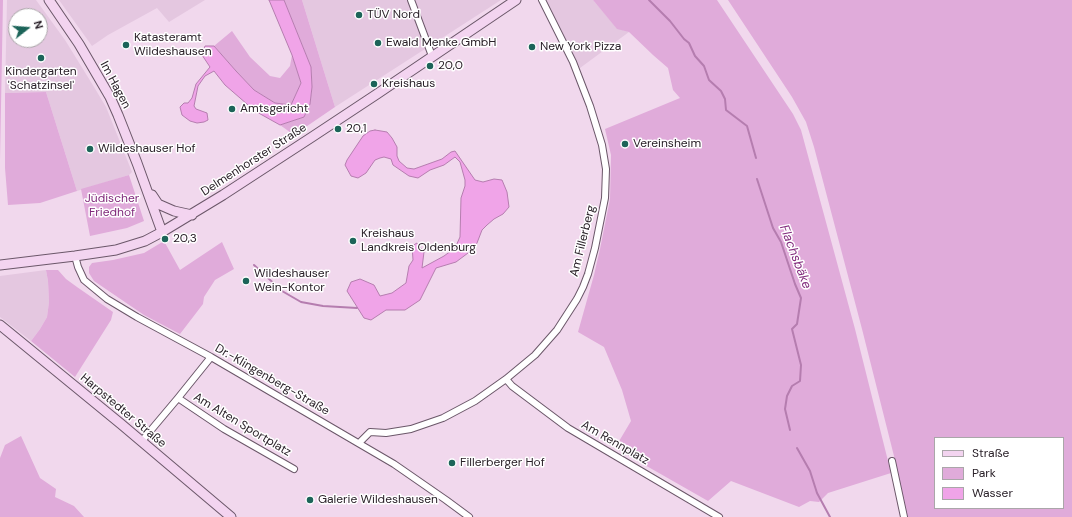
<!DOCTYPE html>
<meta charset="utf-8">
<style>
body{margin:0}
#map{position:relative;width:1072px;height:517px;overflow:hidden;background:#f1d8ed;font-family:"DM Sans",sans-serif}
canvas{display:block}
.legend{position:absolute;left:934px;top:437px;width:130px;height:72px;box-sizing:border-box;background:#fff;border:1px solid #aaa6a9;margin:0;padding:5px 7px;list-style:none;font-size:12px;color:#2a2129}
.legend li{display:flex;align-items:center;gap:8px;height:20px}
.legend b{width:20px;border:1px solid #aaa6a9}
.north{position:absolute;left:8px;top:8px;width:40px;height:40px;box-sizing:border-box;background:#fff;border:1px solid #aaa6a9;border-radius:50%;rotate:73deg;font-size:11px;font-weight:700;line-height:16px;text-align:center;color:#2a2129}
.north::after{content:'';display:block;margin:auto;width:14px;height:18px;background:#1c6459;clip-path:polygon(50% 0,100% 100%,50% 72%,0 100%)}
</style>
<div id="map">
<canvas width="1072" height="517"></canvas>
<ul class="legend">
<li><b style="height:5px;background:#f3d4f0"></b>Straße</li>
<li><b style="height:11px;background:#e0abda"></b>Park</li>
<li><b style="height:11px;background:#f0a4e8"></b>Wasser</li>
</ul>
<div class="north">N</div>
</div>
<script>
const g = document.querySelector('canvas').getContext('2d');
g.lineJoin = 'round';
function fill(path, color) {
  g.fillStyle = color;
  g.fill(path, 'evenodd');
}
function shape(rows) {
  const path = new Path2D();
  for (const r of rows) {
    path.moveTo(r[0], r[1]);
    for (let i = 2; i < r.length; i += 2) path.lineTo(r[i], r[i + 1]);
  }
  return path;
}
function strokePath(path, color, width, dash) {
  g.strokeStyle = color;
  g.lineWidth = width;
  g.lineCap = dash ? 'butt' : 'round';
  g.setLineDash(dash || []);
  g.stroke(path);
}
function write(font, color, halo, rows, align = 'center') {
  g.font = font + ' "DM Sans",sans-serif';
  g.lineWidth = 3;
  g.setLineDash([]);
  g.textBaseline = 'middle';
  g.strokeStyle = halo;
  g.fillStyle = color;
  for (const [text, x, y, turn = 0] of rows) {
    g.save();
    g.translate(x, y);
    g.rotate((+turn || 0) * Math.PI / 180);
    g.textAlign = isNaN(turn) ? turn : align;
    if (halo) g.strokeText(text, 0, 0);
    g.fillText(text, 0, 0);
    g.restore();
  }
}
const built = shape([
 [7,0,36,0,65,40,94,87,106,107,132,172,129,175,77,191,46,92,5,93],
 [16,16,40,16,40,40,16,40],
 [59,0,205,0,169,22,157,8,108,35,92,46],
 [302,0,501,0,335,107],
 [545,0,593,0,617,28,629,32,580,68],
 [46,270,48,281,49,302,47,317,40,329,31,341,0,317,0,276]
]);
const green = shape([
 [0,0,3,0,0,160],
 [284,0,302,0,335,107,294,135,280,125,304,117,310,104,312,87,311,67],
 [593,0,717,0,793,114,801,130,855,329,891,473,828,493,819,502,810,501,799,507,731,481,708,501,615,448,631,421,622,390,604,347,578,332,594,275,600,249,610,199,611,155,605,129,680,98,673,90,668,68,653,55,629,32,617,29],
 [728,0,1072,0,1072,517,906,517,895,460,862,329,814,147,806,122,792,97],
 [935,438,1063,438,1063,508,935,508],
 [232,31,250,57,270,76,280,78,290,66,292,55,301,83,291,105,275,103,254,90,236,71,214,46],
 [46,92,77,191,40,203,8,205,5,168,5,93],
 [129,175,144,221,127,228,90,236,81,189],
 [164,241,180,270,222,242,234,269,215,280,204,297,203,304,180,334,144,315,94,281,89,273,89,267,92,263,113,260,144,253],
 [46,270,58,270,66,279,77,287,113,312,111,320,75,377,31,341,40,329,47,317,49,302,48,281],
 [21,436,40,478,56,489,55,497,74,506,84,517,0,517,0,458,5,445]
]);
const water = shape([
 [269,0,284,0,311,67,312,87,310,104,304,117,280,125,255,111,225,85,214,71,205,76,198,86,194,106,196,109,207,113,208,120,204,122,197,123,190,121,182,115,180,107,184,103,188,103,192,98,196,84,210,67,202,55,205,46,214,46,236,71,254,90,275,103,291,105,301,83,292,55,269,0],
 [375,130,387,132,392,138,397,147,397,156,399,161,407,168,414,169,442,159,451,152,455,151,475,180,483,182,494,179,502,180,507,192,509,207,503,214,494,219,487,225,482,230,477,243,472,250,456,262,436,268,420,300,405,310,386,310,371,320,364,318,347,291,351,282,360,279,374,285,380,296,392,293,406,283,409,266,413,260,412,246,417,243,424,252,422,268,444,256,455,248,460,237,461,198,465,186,465,180,460,162,455,157,444,165,430,170,418,178,409,176,393,165,391,159,384,157,380,158,375,160,366,173,358,178,351,176,345,165,347,160,363,136,370,131,375,130]
]);
const stream = shape([
 [649,0,670,21,684,39,689,43,695,56,704,66,709,80,721,91,725,99,726,110,747,126,756,158],
 [757,179,773,228,781,242,795,284,801,298,797,324,792,329,801,365,800,381,792,386,787,396,785,409,790,430],
 [254,265,282,291,301,302,323,306,357,308],
 [797,448,810,471,817,493,830,517]
]);
const street = shape([
 [411,0,432,56],
 [75,256,78,267,84,280,107,299,137,317,211,357,394,464,446,500,469,517],
 [506,379,512,386,568,428,719,517],
 [178,398,224,429,294,469],
 [141,442,178,398,211,357],
 [359,443,370,432,386,433,411,429,443,418,475,401,506,379,535,355,557,330,577,299,583,287,588,274,595,248,605,198,606,169,602,145,590,106,573,62,542,0],
 [892,461,904,517]
]);
const secondary = shape([
 [49,0,79,44,110,97,118,115,137,163,162,232],
 [152,195,158,204,174,211,192,215],
 [0,265,75,256,116,250,145,241,162,232,223,195,312,137,377,94,516,0],
 [0,325,121,424,231,517]
]);
const markers = [
 [359,15,4,"#1c6459"],
 [378,43,4,"#1c6459"],
 [126,45,4,"#1c6459"],
 [532,47,4,"#1c6459"],
 [41,58,4,"#1c6459"],
 [430,66,4,"#1c6459"],
 [374,84,4,"#1c6459"],
 [232,109,4,"#1c6459"],
 [338,129,4,"#1c6459"],
 [625,144,4,"#1c6459"],
 [90,149,4,"#1c6459"],
 [165,239,4,"#1c6459"],
 [353,241,4,"#1c6459"],
 [246,281,4,"#1c6459"],
 [452,463,4,"#1c6459"],
 [310,500,4,"#1c6459"]
];
const poiNames = [
 ["TÜV Nord",367,15],
 ["Katasteramt",134,38],
 ["Wildeshausen",134,52],
 ["Ewald Menke GmbH",386,43],
 ["New York Pizza",540,47],
 ["20,0",438,66],
 ["Kindergarten",41,72,"center"],
 ["'Schatzinsel'",41,86,"center"],
 ["Kreishaus",382,84],
 ["Amtsgericht",240,109],
 ["20,1",346,129],
 ["Vereinsheim",633,144],
 ["Wildeshauser Hof",98,149],
 ["Kreishaus",361,234],
 ["Landkreis Oldenburg",361,248],
 ["20,3",173,239],
 ["Wildeshauser",254,274],
 ["Wein-Kontor",254,288],
 ["Fillerberger Hof",460,463],
 ["Galerie Wildeshausen",318,500]
];
const streetNames = [
 ["Im Hagen",115,85,62],
 ["Delmenhorster Straße",254,160,-33],
 ["Am Fillerberg",583,241,-76],
 ["Dr.-Klingenberg-Straße",272,380,30],
 ["Harpstedter Straße",123,411,40],
 ["Am Alten Sportplatz",242,425,31],
 ["Am Rennplatz",615,443,30]
];
const parkNames = [
 ["Jüdischer",112,199],
 ["Friedhof",112,213]
];
const waterNames = [
 ["Flachsbäke",795,257,69]
];
fill(built, '#e4c7e0');
fill(green, '#e0abda');
fill(water, '#f0a4e8');
strokePath(water, '#b57daf', 1);
strokePath(stream, '#b57daf', 2);
strokePath(street, '#6b5769', 8);
strokePath(secondary, '#6b5769', 11);
strokePath(street, '#fff', 6);
strokePath(secondary, '#f3d4f0', 9);
for (const [x, y, r, color] of markers) {
  const dot = new Path2D();
  dot.arc(x, y, r, 0, 2 * Math.PI);
  g.fillStyle = color;
  g.fill(dot);
  strokePath(dot, '#fff', 1.5);
}
write('12px', '#2a2129', '#fff', poiNames, 'left');
write('12px', '#2a2129', '#fff', streetNames);
write('12px', '#802a7b', '#fff', parkNames);
write('italic 13px', '#842e7f', '#fff', waterNames);
</script>
